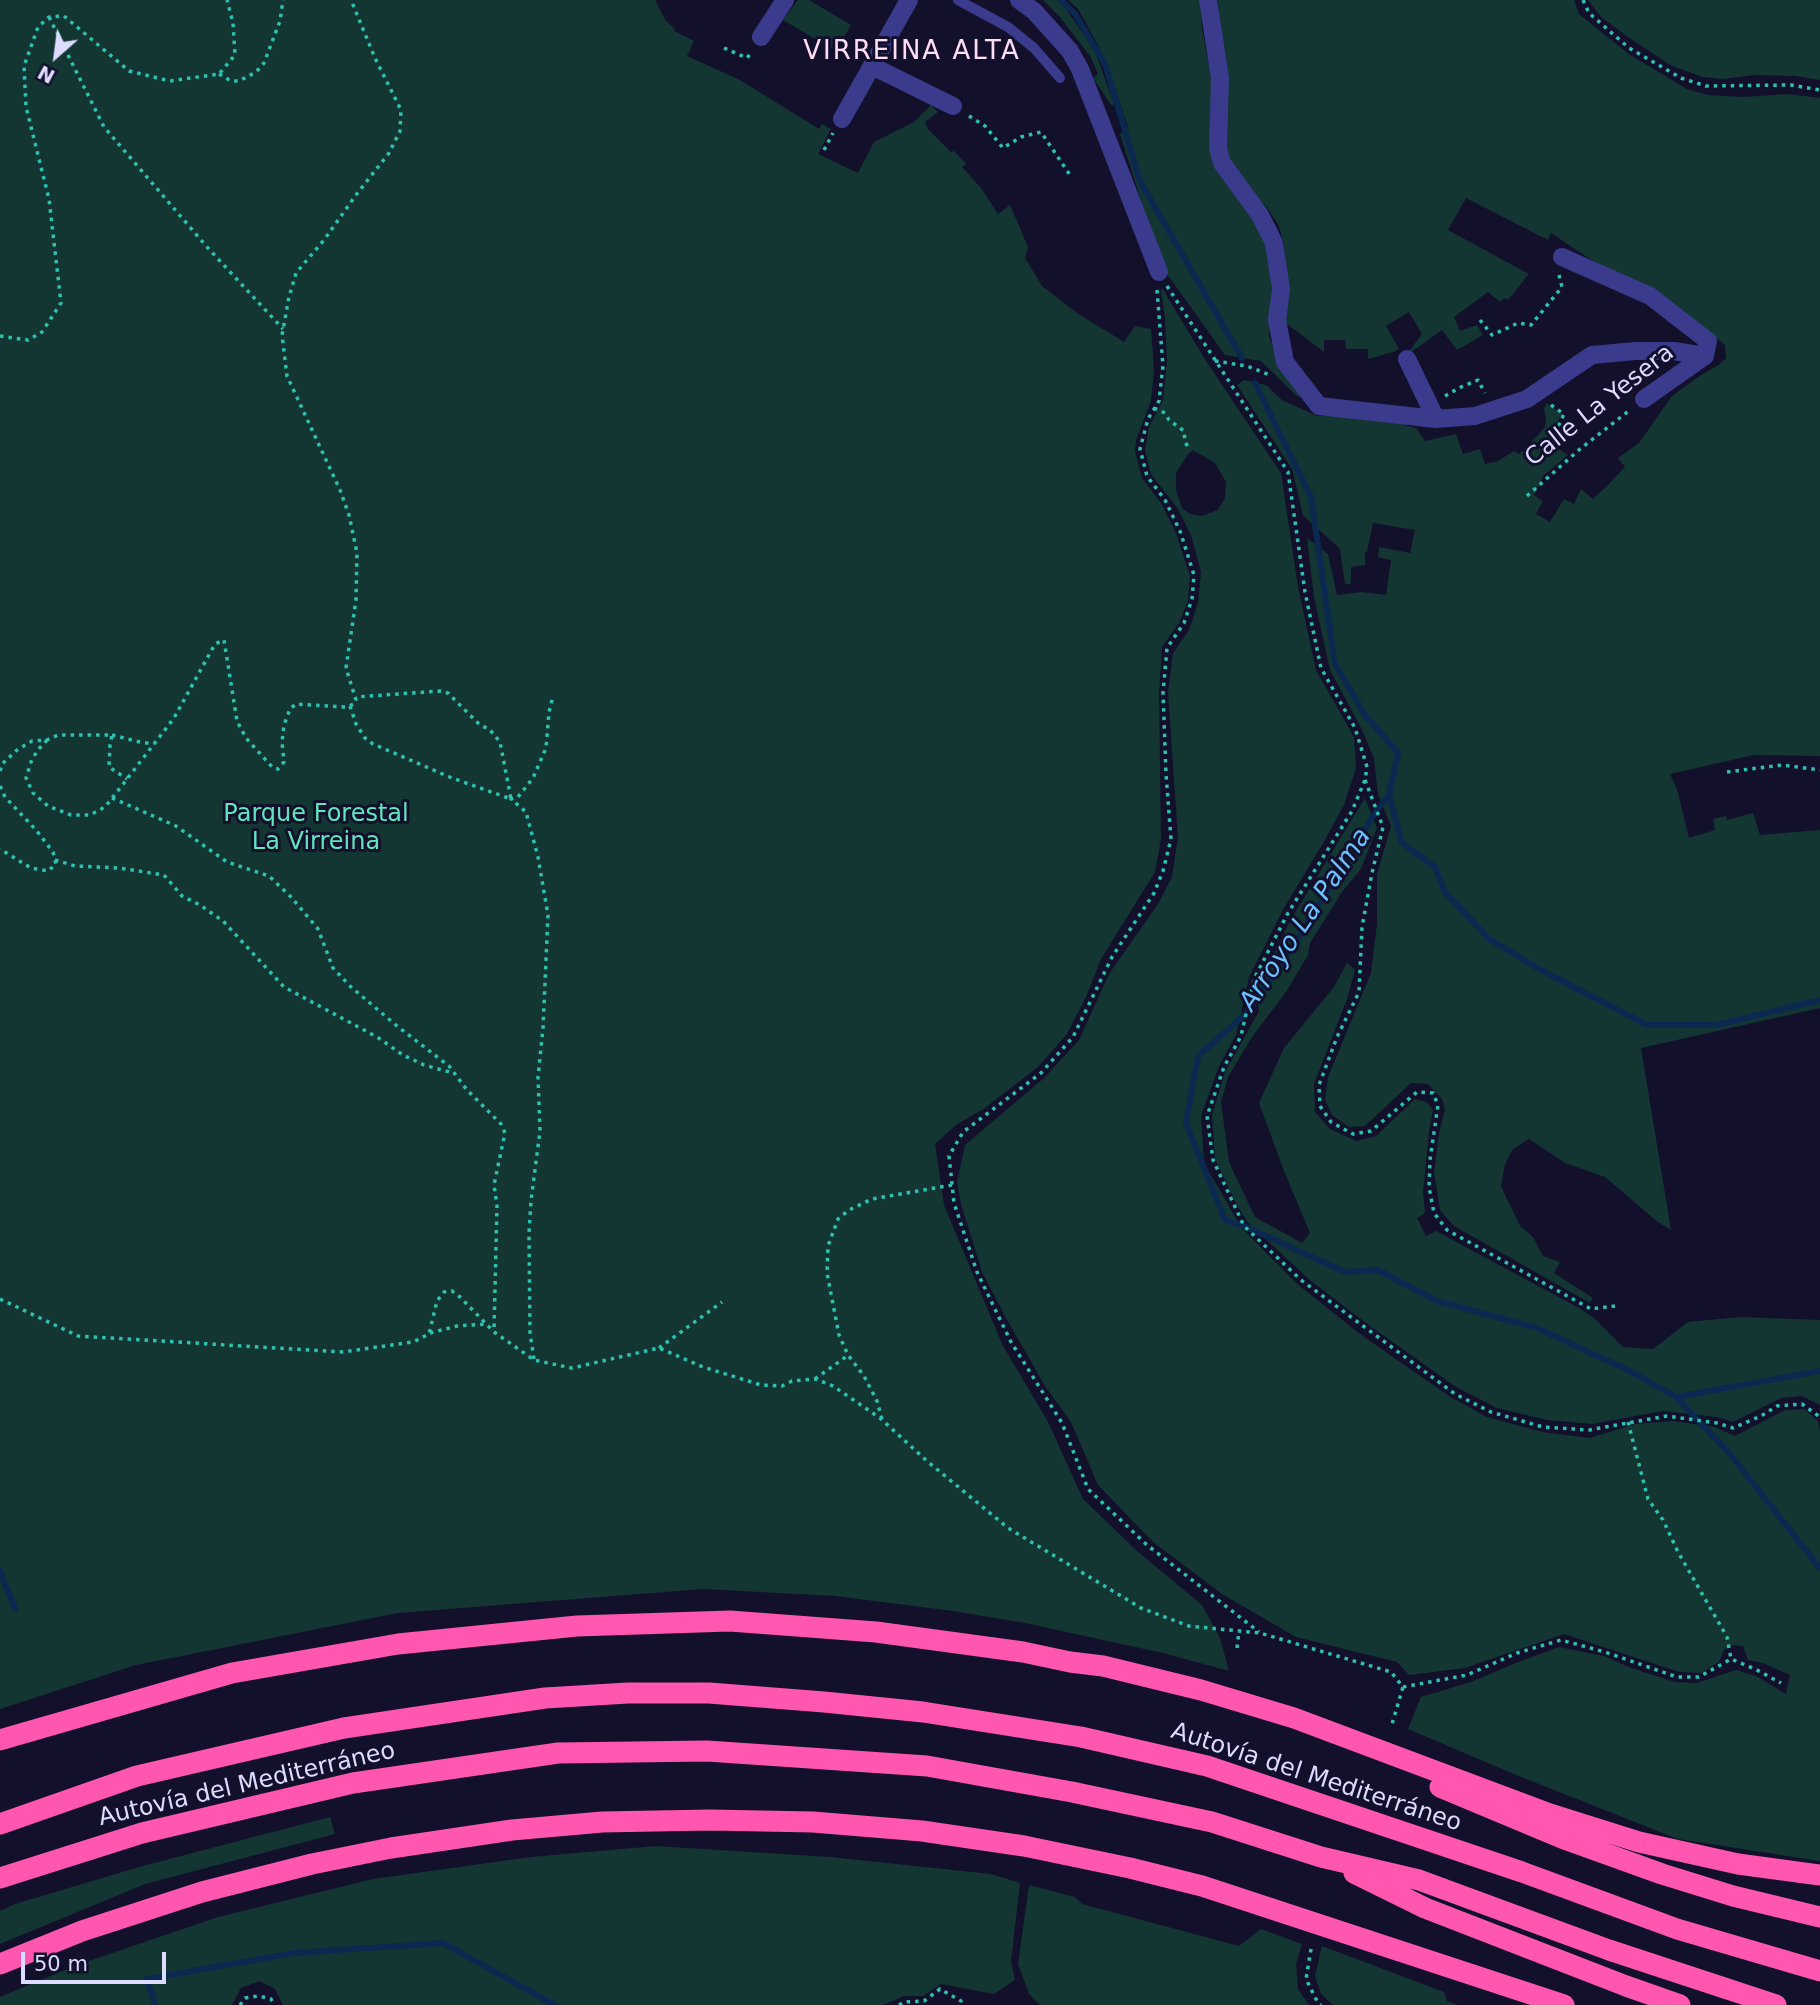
<!DOCTYPE html>
<meta charset="utf-8">
<style>
body{margin:0}
#map{position:relative;width:1820px;height:2005px;overflow:hidden;background:#13102c;font-family:"DejaVu Sans",sans-serif}
canvas{display:block}
.north{position:absolute;left:21px;top:21px;width:70px;height:70px;-webkit-text-stroke:5px #13102c;paint-order:stroke;rotate:208deg;font-size:19px;font-weight:700;line-height:28px;text-align:center;color:#dddbff}
.north::after{content:'';display:block;margin:auto;width:24px;height:32px;background:#dddbff;clip-path:polygon(50% 0,100% 100%,50% 72%,0 100%)}
.scale{position:absolute;left:21px;top:1952px;width:145px;height:32px;box-sizing:border-box;border:4px solid #dddbff;border-top:0;padding-left:9px;font-size:21px;line-height:24px;white-space:nowrap;color:#dddbff;-webkit-text-stroke:5px #13102c;paint-order:stroke}
</style>
<div id="map">
<canvas width="1820" height="2005"></canvas>
<div class="north">N</div>
<div class="scale">50 m</div>
</div>
<script>
const g = document.querySelector('canvas').getContext('2d');
g.lineJoin = 'round';
function fill(path, color) {
  g.fillStyle = color;
  g.fill(path, 'evenodd');
}
function shape(rows) {
  const path = new Path2D();
  for (const r of rows) {
    path.moveTo(r[0], r[1]);
    for (let i = 2; i < r.length; i += 2) path.lineTo(r[i], r[i + 1]);
  }
  return path;
}
function strokePath(path, color, width, dash) {
  g.strokeStyle = color;
  g.lineWidth = width;
  g.lineCap = dash ? 'butt' : 'round';
  g.setLineDash(dash || []);
  g.stroke(path);
}
function write(font, color, halo, rows, align = 'center') {
  g.font = font + ' "DejaVu Sans",sans-serif';
  g.lineWidth = 6;
  g.setLineDash([]);
  g.textBaseline = 'middle';
  g.strokeStyle = halo;
  g.fillStyle = color;
  for (const [text, x, y, turn = 0] of rows) {
    g.save();
    g.translate(x, y);
    g.rotate((+turn || 0) * Math.PI / 180);
    g.textAlign = isNaN(turn) ? turn : align;
    if (halo) g.strokeText(text, 0, 0);
    g.fillText(text, 0, 0);
    g.restore();
  }
}
const green = shape([
 [0,0,655,0,666,21,675,29,674,31,694,41,687,56,740,80,819,129,822,124,831,129,818,154,858,173,874,142,914,122,931,105,938,112,925,122,928,129,951,152,954,151,966,164,962,167,981,188,998,214,1010,205,1028,247,1025,258,1042,286,1077,313,1124,342,1135,326,1151,329,1154,371,1151,401,1136,440,1135,451,1142,478,1161,503,1176,533,1190,576,1188,601,1179,623,1162,647,1159,693,1161,839,1155,872,1101,959,1086,997,1067,1034,1038,1067,985,1108,956,1125,935,1144,944,1205,1002,1344,1048,1422,1083,1499,1137,1551,1202,1605,1220,1638,1229,1671,1163,1653,1025,1623,953,1611,835,1596,703,1589,398,1613,136,1665,0,1709],
 [798,0,809,0,851,25,836,51,783,20],
 [1043,0,1057,0,1066,9,1095,51,1114,104,1112,106,1093,78,1098,74,1090,56,1059,16],
 [1068,0,1200,0,1202,29,1212,80,1210,150,1256,222,1267,245,1272,290,1269,336,1280,365,1309,399,1297,396,1261,361,1225,355,1162,267,1120,134,1128,127,1108,68,1098,45,1078,9],
 [1218,0,1574,0,1579,14,1630,55,1687,89,1708,95,1744,97,1788,94,1820,98,1820,756,1754,755,1670,774,1677,789,1689,838,1715,830,1713,819,1726,816,1727,820,1753,813,1760,835,1820,830,1820,1008,1641,1048,1671,1230,1658,1222,1605,1177,1565,1163,1529,1139,1513,1149,1505,1164,1501,1186,1520,1226,1533,1237,1543,1256,1560,1262,1554,1273,1593,1298,1590,1303,1454,1226,1440,1210,1434,1173,1439,1133,1445,1110,1442,1099,1428,1084,1411,1083,1365,1126,1349,1127,1332,1115,1325,1100,1328,1077,1371,973,1377,924,1377,874,1391,826,1378,795,1374,758,1361,728,1330,670,1314,597,1307,538,1328,554,1337,595,1362,592,1386,595,1391,560,1378,557,1379,547,1410,553,1415,530,1373,523,1367,552,1365,552,1365,565,1351,567,1351,584,1345,584,1340,549,1303,515,1292,469,1237,385,1244,380,1266,385,1282,400,1317,416,1346,416,1388,421,1416,428,1425,441,1456,434,1463,454,1480,449,1485,464,1498,461,1514,451,1519,454,1540,433,1545,427,1546,420,1544,408,1547,403,1562,414,1552,430,1557,432,1543,449,1548,454,1556,447,1568,455,1544,475,1534,495,1543,501,1536,514,1550,522,1564,499,1574,504,1581,489,1593,499,1607,486,1625,467,1618,458,1639,443,1672,396,1701,375,1719,365,1726,358,1725,345,1691,317,1654,293,1623,278,1587,257,1551,233,1548,240,1466,198,1448,230,1529,274,1508,300,1504,298,1500,302,1488,292,1454,317,1460,331,1477,325,1483,335,1457,350,1442,330,1410,353,1410,350,1422,334,1409,312,1386,326,1399,349,1393,352,1368,359,1368,349,1346,349,1345,340,1324,340,1324,352,1282,320,1287,285,1284,244,1279,226,1268,209,1239,177,1227,156],
 [1588,0,1820,0,1820,80,1796,76,1754,75,1723,79,1703,77,1672,66,1628,37,1601,17],
 [1162,288,1206,361,1281,473,1298,587,1316,670,1354,737,1356,768,1344,805,1322,845,1284,908,1249,977,1236,1035,1219,1066,1201,1116,1204,1163,1241,1227,1296,1283,1360,1334,1449,1396,1487,1417,1542,1432,1590,1438,1635,1424,1673,1421,1715,1427,1735,1436,1785,1410,1804,1409,1818,1421,1820,1432,1820,1861,1678,1839,1516,1775,1408,1729,1421,1697,1471,1682,1518,1662,1559,1647,1604,1656,1631,1668,1675,1682,1696,1683,1736,1670,1756,1676,1786,1694,1790,1675,1763,1663,1748,1660,1743,1646,1734,1645,1724,1650,1719,1662,1701,1673,1679,1672,1564,1634,1465,1668,1409,1675,1397,1662,1296,1637,1222,1594,1153,1542,1098,1485,1071,1422,1045,1386,1006,1318,982,1272,961,1204,957,1182,965,1145,1044,1078,1079,1040,1109,974,1158,904,1172,877,1178,837,1168,693,1173,653,1189,630,1198,603,1201,572,1191,535,1178,509,1151,474,1145,451,1149,427,1163,400,1167,362,1165,318,1161,292],
 [1193,450,1215,463,1226,482,1225,498,1218,510,1202,516,1190,514,1182,508,1176,491,1176,473,1188,454],
 [1365,798,1377,828,1361,869,1342,892,1310,943,1308,955,1286,992,1252,1037,1228,1077,1221,1102,1229,1162,1255,1217,1302,1243,1310,1233,1284,1171,1259,1103,1284,1048,1334,987,1347,963,1355,970,1347,999,1314,1084,1315,1112,1330,1129,1356,1141,1376,1136,1415,1099,1427,1102,1433,1110,1429,1132,1423,1193,1425,1213,1417,1218,1426,1236,1436,1231,1579,1308,1594,1318,1623,1347,1653,1349,1688,1322,1741,1317,1820,1320,1820,1405,1802,1396,1781,1398,1733,1422,1717,1417,1663,1411,1592,1424,1547,1420,1497,1408,1456,1387,1370,1326,1311,1281,1248,1223,1237,1205,1215,1159,1212,1115,1225,1072,1259,1011,1256,991,1290,921],
 [330,1817,335,1834,145,1884,0,1944,0,1911,15,1904,139,1867],
 [656,1846,830,1857,991,1874,1020,1883,1011,1961,1015,1980,994,1994,941,1984,923,1996,904,1996,883,2005,283,2005,275,1989,259,1981,241,1988,232,2005,0,2005,0,1997,77,1965,218,1917,373,1879,531,1857],
 [1029,1885,1075,1897,1082,1904,1239,1946,1261,1929,1302,1944,1296,1964,1298,1989,1309,2005,1040,2005,1029,1994,1018,1964],
 [1322,1946,1444,1992,1447,2001,1457,2005,1333,2005,1321,1994,1315,1976]
]);
const stream = shape([
 [1061,0,1075,14,1105,64,1140,181,1242,358],
 [1255,383,1311,497,1335,664,1365,715,1398,753,1389,795,1377,810,1292,948,1248,1012,1198,1056,1186,1123,1225,1220,1244,1226,1345,1272,1378,1270,1437,1301,1537,1328,1632,1372,1676,1397,1730,1454,1820,1568],
 [1389,795,1402,843,1435,867,1445,892,1489,939,1541,970,1647,1025,1716,1025,1820,1000],
 [1676,1397,1820,1371],
 [0,1571,15,1609],
 [155,2005,147,1979,294,1953,443,1943,555,2005]
]);
const path = shape([
 [1583,0,1589,13,1629,48,1681,78,1706,86,1791,85,1820,90],
 [49,17,104,127,207,247,283,329],
 [724,48,747,58,751,53],
 [219,74,231,81,239,81,256,72,264,63,280,21,283,0],
 [969,116,985,126,1003,148,1021,137,1041,132,1070,175],
 [824,150,833,133],
 [1167,286,1288,472,1305,592,1321,668,1355,728,1367,767,1365,780,1352,811,1288,913,1254,979,1241,1036,1224,1067,1207,1116,1213,1160,1244,1226,1301,1280,1455,1394,1491,1412,1543,1427,1589,1430,1667,1416,1717,1423,1733,1428,1761,1416,1777,1406,1802,1404,1820,1417],
 [1157,290,1163,366,1159,401,1148,419,1140,449,1147,476,1165,500,1180,531,1194,575,1192,599,1184,623,1167,648,1163,693,1166,774,1171,839,1163,871,1154,893,1112,957,1073,1037,1041,1073,963,1132,949,1156,954,1203,977,1272,1011,1342,1062,1423,1088,1489,1147,1545,1259,1632],
 [1480,320,1492,335,1518,323,1531,325,1562,287,1559,275],
 [0,336,28,340,42,332,61,303,49,199,26,107,24,66,38,27,49,17,64,16,129,71,170,81,219,74,235,55,233,23,227,0],
 [1215,361,1247,366,1270,375],
 [1445,396,1461,387,1478,380,1485,393],
 [1551,405,1564,414,1559,425,1563,427],
 [1154,408,1165,413,1169,420,1184,431,1185,442,1190,450],
 [1527,496,1580,449,1630,410],
 [350,706,356,724,365,738,373,744,452,778,511,799,500,742,490,730,479,724,448,693,440,691,356,697],
 [112,735,144,743,156,743],
 [47,740,37,751,31,762,26,778,33,793,48,806,71,815,90,815,105,807,117,792,174,718,215,644,224,640,237,721,246,738,273,768,278,769,284,762,282,742,284,725,290,709,296,704,346,707,354,704,356,700,346,668,356,600,357,553,349,515,340,490,287,376,282,335,289,297,296,273,324,240,356,195,389,153,400,131,401,110,375,58,351,0],
 [0,771,2,764,17,750,32,741,47,740,58,735,112,735,110,745,109,767,127,779],
 [1727,772,1782,765,1820,770],
 [1365,780,1383,827,1372,873,1362,927,1359,992,1337,1037,1319,1085,1320,1106,1331,1122,1353,1134,1371,1131,1417,1092,1433,1093,1438,1105,1430,1160,1429,1187,1434,1213,1447,1230,1591,1309,1615,1306],
 [0,786,5,797,36,830,53,852,56,864,48,871,31,868,0,849],
 [112,798,176,826,227,862,269,876,291,897,318,929,333,968,351,987,397,1026,449,1066,467,1090,501,1124,505,1133,494,1185,497,1205,494,1330],
 [55,860,75,866,119,868,164,875,182,896,200,905,223,921,284,987,377,1037,403,1055,424,1065,453,1073],
 [0,1299,78,1336,342,1352,413,1342,429,1334,437,1301,444,1292,452,1291,460,1297,494,1332,534,1360,572,1368,659,1348,703,1367,761,1385,782,1386,792,1381,815,1379,833,1386,880,1418,927,1461,1008,1528,1141,1608,1189,1626,1260,1633,1391,1672,1403,1687,1392,1724],
 [430,1333,457,1326,486,1324],
 [659,1348,722,1302],
 [534,1359,530,1333,529,1233,531,1201,540,1131,538,1077,543,1028,548,915,538,857,526,812,511,799,518,797,533,778,546,748,549,712,553,696],
 [815,1379,847,1356],
 [882,1419,877,1401,864,1376,848,1355,839,1335,827,1273,828,1246,838,1219,849,1210,872,1199,952,1185],
 [1628,1422,1648,1499,1663,1520,1678,1552,1727,1637,1731,1659],
 [1237,1648,1239,1631],
 [1403,1687,1467,1675,1517,1653,1561,1640,1605,1652,1677,1677,1699,1677,1731,1659,1755,1669,1781,1683],
 [1311,1949,1306,1979,1317,2001,1321,2005],
 [240,2005,245,1998,259,1996,271,1999,274,2005],
 [899,2005,904,2002,924,2001,940,1989,961,2001,961,2005]
]);
const lane = shape([
 [958,0,1008,27,1034,48,1060,78]
]);
const street = shape([
 [1019,0,1034,11,1070,51,1080,69,1159,272],
 [1208,0,1220,78,1218,148,1222,163,1260,215,1274,243,1281,289,1277,320,1285,362,1319,406,1436,419,1475,416,1527,399,1592,355,1635,351,1674,351,1705,356,1708,341,1650,296,1562,257],
 [761,37,785,0],
 [872,66,953,106],
 [842,119,909,0],
 [1407,359,1436,419],
 [1644,399,1705,356]
]);
const highway = shape([
 [0,1740,232,1673,398,1644,577,1626,730,1621,876,1632,1023,1652,1070,1662,1103,1666,1201,1690,1294,1718,1550,1814,1639,1842,1738,1864,1820,1875],
 [1440,1787,1562,1838,1662,1874,1733,1896,1820,1917],
 [0,1824,137,1776,344,1728,545,1698,628,1693,709,1693,824,1702,923,1712,1081,1737,1207,1766,1522,1872,1677,1929,1820,1971],
 [1354,1873,1425,1908,1626,1986,1680,2005],
 [0,1878,142,1833,353,1783,558,1753,707,1751,927,1766,1072,1792,1212,1822,1321,1857,1419,1880,1609,1950,1776,2005],
 [0,1964,82,1931,202,1892,312,1864,391,1848,512,1830,602,1822,710,1820,813,1822,922,1831,1024,1846,1130,1868,1202,1886,1564,2005]
]);
const streetNames = [
 ["Calle La Yesera",1600,406,-38],
 ["Autovía del Mediterráneo",1316,1778,18],
 ["Autovía del Mediterráneo",247,1785,-13]
];
const parkNames = [
 ["Parque Forestal",316,815],
 ["La Virreina",316,843]
];
const neighbourhoodNames = [
 ["VIRREINA ALTA",912,52]
];
const waterNames = [
 ["Arroyo La Palma",1306,920,-56]
];
fill(green, '#133633');
strokePath(stream, '#0b2850', 6);
strokePath(path, '#2dc1b0', 3.5, [3.5, 5]);
strokePath(lane, '#3a3b8c', 10);
strokePath(street, '#3a3b8c', 18);
strokePath(highway, '#ff56b0', 21);
write('24px', '#dddbff', '#13102c', streetNames);
write('24px', '#61e5bd', '#13102c', parkNames);
g.letterSpacing = '2px';
write('26px', '#ffddf4', '#13102c', neighbourhoodNames);
g.letterSpacing = '0px';
write('italic 26px', '#69c2ff', '#13102c', waterNames);
</script>
